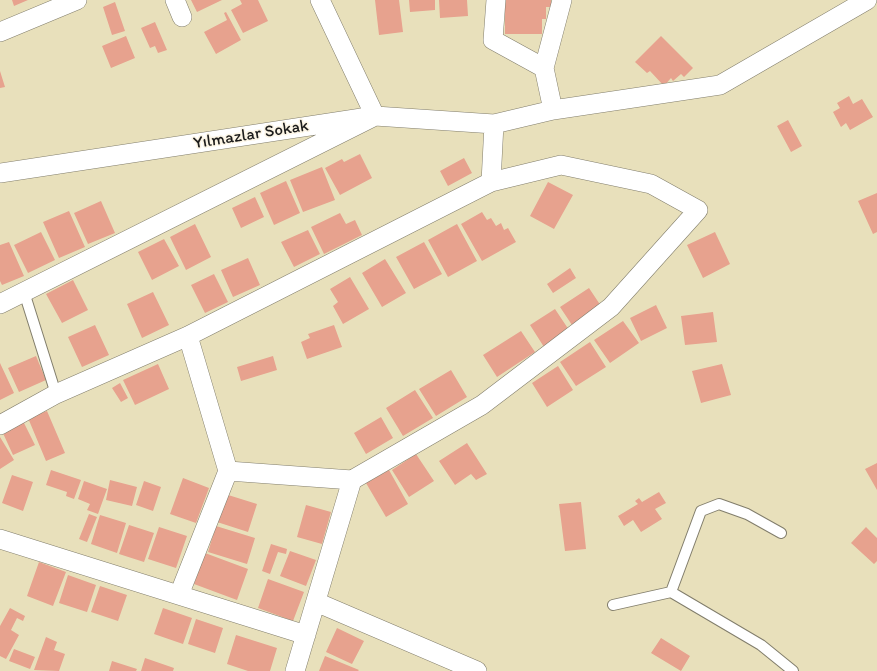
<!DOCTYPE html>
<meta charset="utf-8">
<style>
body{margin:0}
canvas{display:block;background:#e8e0bb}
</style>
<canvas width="877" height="671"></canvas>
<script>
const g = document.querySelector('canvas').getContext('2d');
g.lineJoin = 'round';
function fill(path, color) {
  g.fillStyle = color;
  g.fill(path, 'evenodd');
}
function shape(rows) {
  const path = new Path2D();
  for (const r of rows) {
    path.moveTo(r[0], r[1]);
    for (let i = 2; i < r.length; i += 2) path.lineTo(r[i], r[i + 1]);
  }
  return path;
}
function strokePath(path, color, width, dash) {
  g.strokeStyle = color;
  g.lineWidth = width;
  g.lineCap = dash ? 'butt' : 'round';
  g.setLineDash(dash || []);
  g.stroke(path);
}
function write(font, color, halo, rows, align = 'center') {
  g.font = font + ' Itim,sans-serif';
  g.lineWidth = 3;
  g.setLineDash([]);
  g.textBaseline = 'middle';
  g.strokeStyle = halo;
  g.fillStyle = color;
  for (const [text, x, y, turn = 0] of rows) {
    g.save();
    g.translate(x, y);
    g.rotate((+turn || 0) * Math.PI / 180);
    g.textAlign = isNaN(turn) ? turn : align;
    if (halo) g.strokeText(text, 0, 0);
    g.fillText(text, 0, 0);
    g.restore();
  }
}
const building = shape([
 [12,0,28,0,14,6],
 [191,0,222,0,197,12],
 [240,0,258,0,268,21,243,33,231,10,242,4],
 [375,0,399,0,403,32,379,35],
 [409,0,435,0,435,10,410,12],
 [439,0,467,0,468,16,440,18],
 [505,0,551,0,551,7,546,7,546,19,542,19,542,34,505,34],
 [115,2,125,31,112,35,103,7],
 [226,12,241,40,216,54,204,32,227,20,224,13],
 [155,22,167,50,158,53,155,46,150,48,141,28],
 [126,36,135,58,111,68,102,46],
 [661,36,693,68,684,77,681,74,673,81,671,78,664,86,650,71,647,73,635,62],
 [0,71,5,87,0,88],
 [849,96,853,104,862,99,873,117,850,130,846,123,841,127,833,112,840,108,837,103],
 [788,120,802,146,791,152,777,126],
 [360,154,372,178,340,195,325,168,342,159,344,162],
 [464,158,472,173,448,186,440,171],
 [322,167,335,200,303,212,290,180],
 [286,181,300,213,274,225,260,193],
 [548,182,573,195,554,229,530,216],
 [877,193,877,232,873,234,858,201],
 [255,197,264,217,241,228,232,208],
 [101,201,115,233,88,244,74,213],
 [69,211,85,247,59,258,43,222],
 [482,212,487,220,491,218,496,226,501,223,504,230,508,228,516,242,482,261,461,224],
 [340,213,346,224,355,220,362,235,324,254,311,227],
 [195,224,211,257,186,270,170,237],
 [457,224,477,261,448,277,428,240],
 [308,230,320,254,294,267,281,242],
 [41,232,55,260,28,273,14,245],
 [715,232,730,264,703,278,687,245],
 [164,239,179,266,152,280,138,252],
 [9,242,24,276,2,285,0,281,0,245],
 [424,242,442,274,414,289,396,257],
 [248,258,260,285,233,297,221,270],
 [385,259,406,293,382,307,362,273],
 [570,268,576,278,553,293,547,284],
 [214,274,228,302,205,313,191,285],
 [350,277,369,309,343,324,333,306,338,302,330,289],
 [73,280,88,310,62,323,46,294],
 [589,288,603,309,574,328,560,307],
 [153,292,169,325,142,338,127,304],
 [656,305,667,328,641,341,630,318],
 [555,309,569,330,544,347,530,325],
 [713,312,717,342,685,345,681,316],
 [623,321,639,343,610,363,594,340],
 [95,325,109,355,82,367,68,337],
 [334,325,342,347,307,359,301,342,310,338,308,334],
 [521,331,535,352,497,377,483,355],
 [590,342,606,367,576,386,560,362],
 [36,356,46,380,19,392,8,368],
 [273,356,277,370,241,381,237,367],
 [0,363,14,393,0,400],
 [158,364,169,389,135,405,123,380],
 [722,364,731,395,701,403,692,371],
 [558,366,573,390,547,407,532,383],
 [451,370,467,397,436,416,419,389],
 [120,383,128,398,121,402,112,388],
 [415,390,433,418,403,436,386,408],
 [47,411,65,453,46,461,28,418],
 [381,417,393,438,366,454,354,433],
 [23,421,35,445,13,455,2,431],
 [0,437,14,460,0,469],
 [467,443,487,474,476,480,471,474,455,485,439,461],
 [416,454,434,481,409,497,392,470],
 [877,463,877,490,865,469],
 [51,470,81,480,74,499,66,496,67,492,46,485],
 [389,470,408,504,386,517,366,483],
 [12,475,33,482,23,511,2,503],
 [183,478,209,488,196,523,170,514],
 [110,480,137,487,132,506,106,500],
 [84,481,107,489,98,514,87,510,90,504,78,499],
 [144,481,161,487,153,511,136,505],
 [659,492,666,503,655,509,662,519,641,532,633,520,624,526,618,516,638,504,635,501,639,498,642,502],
 [225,494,257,504,248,532,217,522],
 [581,502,586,549,565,551,559,504],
 [306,505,331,512,322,544,297,537],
 [89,514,97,517,87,542,79,539],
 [100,515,126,523,117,553,91,544],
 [129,525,154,533,144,562,119,554],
 [216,526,255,538,247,564,208,552],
 [159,527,187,536,176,568,148,559],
 [866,527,877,538,877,561,874,564,851,543],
 [271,544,287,549,286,554,278,552,270,574,262,571],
 [290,551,316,560,306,586,280,576],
 [205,553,248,569,237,600,194,584],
 [39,562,66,572,53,606,27,596],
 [68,575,96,585,87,612,59,603],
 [268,579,304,592,293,621,258,608],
 [100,586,127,595,118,621,91,612],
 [10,608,25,616,23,621,17,618,11,630,19,635,6,659,0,656,0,626],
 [163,608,192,618,183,644,154,634],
 [196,619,223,628,215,653,188,644],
 [337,628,364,641,352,664,326,652],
 [236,635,277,648,270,671,248,671,227,664],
 [46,637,57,642,54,650,65,654,59,671,34,670],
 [661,638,690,656,681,671,651,653],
 [14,649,35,657,30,669,9,661],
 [325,656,359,670,358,671,319,671],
 [145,658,174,668,173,671,141,671],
 [112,661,137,669,136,671,109,671]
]);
const service = shape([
 [24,292,56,394],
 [671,592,701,511,719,504,747,514,781,533],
 [613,605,671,592,761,645,793,671]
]);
const minor = shape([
 [175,0,182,17],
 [496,0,493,40,544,68],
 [0,32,77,0],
 [553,110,544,68,562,0],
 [494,124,553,110,720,85,867,0],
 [0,173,375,116,320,0],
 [0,304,375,116,494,124,491,182,188,336,56,394,0,425],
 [188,336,228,471,352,480,482,405,611,307,698,210,651,184,561,165,491,182],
 [0,539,306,635],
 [179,595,228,471],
 [316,602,477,671],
 [295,671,352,480]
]);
const streetNames = [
 ["Yılmazlar Sokak",251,135,-9]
];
fill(building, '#e7a28e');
strokePath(service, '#827e6c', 12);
strokePath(minor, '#827e6c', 20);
strokePath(service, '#fff', 10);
strokePath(minor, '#fff', 19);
write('17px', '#1c1c1c', '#fcf5e5', streetNames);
</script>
